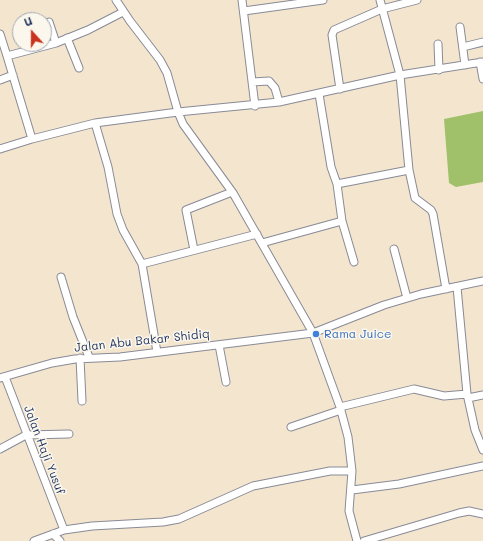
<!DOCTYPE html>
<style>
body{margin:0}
#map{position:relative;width:483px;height:541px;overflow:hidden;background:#f4e6ce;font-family:Mali,sans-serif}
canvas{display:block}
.north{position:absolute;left:12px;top:12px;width:40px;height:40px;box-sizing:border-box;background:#fbf7ec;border:1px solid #a1a7b3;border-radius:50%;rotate:339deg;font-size:11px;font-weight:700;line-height:16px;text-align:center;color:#1b2f5e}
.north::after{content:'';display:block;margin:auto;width:14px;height:18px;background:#c8321e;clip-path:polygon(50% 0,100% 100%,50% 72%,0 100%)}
</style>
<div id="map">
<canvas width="483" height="541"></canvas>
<div class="north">U</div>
</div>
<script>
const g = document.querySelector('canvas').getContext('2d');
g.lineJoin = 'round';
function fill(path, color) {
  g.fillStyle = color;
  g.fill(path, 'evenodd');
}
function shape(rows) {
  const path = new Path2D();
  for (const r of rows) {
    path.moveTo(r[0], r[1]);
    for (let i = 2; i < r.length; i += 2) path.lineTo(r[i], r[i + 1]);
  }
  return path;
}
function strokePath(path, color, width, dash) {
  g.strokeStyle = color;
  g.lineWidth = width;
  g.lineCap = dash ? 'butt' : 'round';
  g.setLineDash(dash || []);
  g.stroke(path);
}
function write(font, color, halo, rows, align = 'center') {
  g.font = font + ' Mali,sans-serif';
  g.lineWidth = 3;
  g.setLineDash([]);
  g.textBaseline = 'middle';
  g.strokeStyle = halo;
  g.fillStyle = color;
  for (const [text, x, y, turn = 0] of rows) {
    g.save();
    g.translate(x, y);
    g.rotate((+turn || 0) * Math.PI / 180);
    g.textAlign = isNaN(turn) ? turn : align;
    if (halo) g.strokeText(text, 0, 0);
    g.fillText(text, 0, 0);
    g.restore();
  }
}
const green = shape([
 [483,111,483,182,456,187,449,183,444,119]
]);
const minor = shape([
 [116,0,130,21,160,60,167,73,178,112,183,124,233,193,313,333,340,407,348,437,352,471,349,511,357,541],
 [242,0,255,106],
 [244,11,323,0],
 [49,22,56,43],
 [460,27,465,65],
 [0,34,7,56,56,43,88,30,123,12],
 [67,38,79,68],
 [438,44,439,70],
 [463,47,483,42],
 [7,56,32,139],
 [480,62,483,79],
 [0,80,13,75],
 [252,82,269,81,275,88,279,102],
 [340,89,332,35,334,30,382,9,417,0],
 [319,94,331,167,337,184],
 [95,123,108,167,117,214,123,230,142,264],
 [0,149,32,139,95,123,178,112,279,102,400,75,483,62],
 [409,170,415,198,431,210,433,214,446,289],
 [262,243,342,221],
 [394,249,407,298],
 [194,250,186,210,232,192],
 [354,262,342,221,337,184,409,170,400,75,380,0],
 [61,277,73,317,89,357],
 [219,345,226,382],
 [157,352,142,264,257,234],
 [80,358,82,401],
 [5,377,64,530],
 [0,378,52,363,75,359,120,357,313,333,384,305,421,294,483,281],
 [467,394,475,430,483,450],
 [468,398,483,395],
 [340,407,414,389,444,396,467,394,457,287],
 [291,427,341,410],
 [0,449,26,435,69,434],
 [352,490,399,484,483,466],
 [53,534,60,541],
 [34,541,64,530,92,526,163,522,179,519,253,486,330,471,352,471],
 [364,541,459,513,469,511,483,514]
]);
const markers = [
 [316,334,4,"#3f7fe0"]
];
const shopNames = [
 ["Rama Juice",324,334]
];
const streetNames = [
 ["Jalan Abu Bakar Shidiq",142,341,-6],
 ["Jalan Haji Yusuf",44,450,69]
];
fill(green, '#a0c069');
strokePath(minor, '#888a96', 9);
strokePath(minor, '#fff', 7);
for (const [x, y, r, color] of markers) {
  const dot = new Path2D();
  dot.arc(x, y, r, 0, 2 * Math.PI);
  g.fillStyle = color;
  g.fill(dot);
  strokePath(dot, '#fbf7ec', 1.5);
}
write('12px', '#366cbe', '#fbf7ec', shopNames, 'left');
write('12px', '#1b2f5e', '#fbf7ec', streetNames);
</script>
